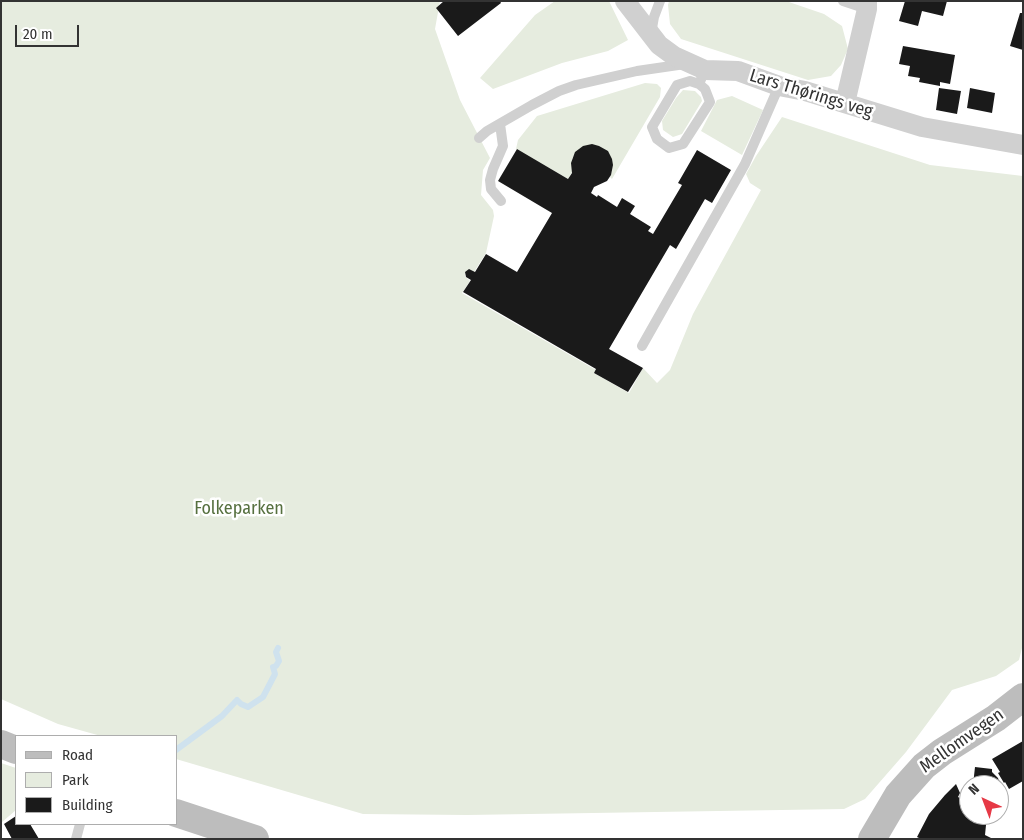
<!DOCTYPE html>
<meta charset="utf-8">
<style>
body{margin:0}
#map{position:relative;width:1024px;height:840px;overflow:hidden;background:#fff;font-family:"Fira Sans Condensed",sans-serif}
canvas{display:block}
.frame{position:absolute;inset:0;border:2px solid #333;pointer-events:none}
.legend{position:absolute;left:15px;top:735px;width:162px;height:90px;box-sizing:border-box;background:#fff;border:1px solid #adadad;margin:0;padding:6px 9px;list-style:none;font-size:15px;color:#333}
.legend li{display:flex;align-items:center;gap:10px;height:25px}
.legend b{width:25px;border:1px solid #adadad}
.north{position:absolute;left:959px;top:775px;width:50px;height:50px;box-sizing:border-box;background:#fff;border:1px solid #adadad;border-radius:50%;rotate:317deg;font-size:14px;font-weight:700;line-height:20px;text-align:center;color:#333}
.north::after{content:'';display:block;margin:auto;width:18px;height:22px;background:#e63946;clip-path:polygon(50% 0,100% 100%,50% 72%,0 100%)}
.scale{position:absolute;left:15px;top:25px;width:64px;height:22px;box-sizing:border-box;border:2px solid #333;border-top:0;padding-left:6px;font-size:15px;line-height:18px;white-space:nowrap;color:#333;-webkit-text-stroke:4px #fff;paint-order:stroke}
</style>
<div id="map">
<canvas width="1024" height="840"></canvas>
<div class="frame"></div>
<ul class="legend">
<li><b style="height:6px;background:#bdbdbd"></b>Road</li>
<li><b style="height:14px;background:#e6ecdf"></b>Park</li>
<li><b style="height:14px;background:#1a1a1a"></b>Building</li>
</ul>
<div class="north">N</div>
<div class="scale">20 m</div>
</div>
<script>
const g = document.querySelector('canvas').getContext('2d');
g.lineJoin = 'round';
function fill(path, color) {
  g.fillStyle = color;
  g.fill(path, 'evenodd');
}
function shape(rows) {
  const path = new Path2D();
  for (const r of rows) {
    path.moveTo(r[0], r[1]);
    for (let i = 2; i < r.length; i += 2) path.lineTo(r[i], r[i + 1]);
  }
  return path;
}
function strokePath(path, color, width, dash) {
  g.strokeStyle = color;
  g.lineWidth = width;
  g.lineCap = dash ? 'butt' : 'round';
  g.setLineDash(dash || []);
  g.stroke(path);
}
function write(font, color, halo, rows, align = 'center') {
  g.font = font + ' "Fira Sans Condensed",sans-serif';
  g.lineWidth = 5;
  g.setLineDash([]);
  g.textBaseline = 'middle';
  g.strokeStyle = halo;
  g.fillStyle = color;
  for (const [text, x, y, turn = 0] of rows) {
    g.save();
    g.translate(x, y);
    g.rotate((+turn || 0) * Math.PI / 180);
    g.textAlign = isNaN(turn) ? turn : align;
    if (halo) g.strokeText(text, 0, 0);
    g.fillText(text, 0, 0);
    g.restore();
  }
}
const green = shape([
 [1,1,440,1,435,29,460,100,490,158,483,170,481,195,493,210,494,216,486,253,474,272,471,270,465,272,465,276,470,281,462,293,596,370,594,373,629,393,643,368,657,383,670,370,693,314,761,190,750,183,746,174,756,156,782,117,930,165,1023,176,1023,644,1019,660,996,676,952,690,906,752,865,799,844,809,467,815,363,814,176,759,176,736,101,736,58,724,1,699],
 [555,1,609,1,628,40,608,51,562,63,493,89,480,78,535,15],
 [669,1,786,1,824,14,842,26,848,49,841,65,831,76,808,80,681,39,670,24,668,5],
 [645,83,657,84,661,88,660,97,612,179,610,177,612,170,611,159,576,152,572,159,572,172,568,179,516,149,518,140,537,116],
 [683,90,695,91,701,97,702,101,682,134,673,137,663,130,662,121,676,98],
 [732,96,763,110,742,155,701,131,717,100],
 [1,763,16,768,16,810,1,823]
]);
const stream = shape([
 [176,750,222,716,237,700,241,704,248,707,263,697,275,674,273,667,276,666,279,661,276,652,278,648]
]);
const building = shape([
 [444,1,500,1,501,3,458,36,436,8],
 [905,1,947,1,943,16,922,11,918,26,899,21],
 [1020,13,1023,13,1023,50,1010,46],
 [903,46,955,55,950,84,940,82,940,86,919,82,920,78,908,76,910,66,899,64],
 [939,88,961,91,957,114,936,110],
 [970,88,995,93,992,113,967,108],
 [592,144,599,146,608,151,612,159,613,165,611,175,607,181,594,187,591,193,597,197,598,195,617,207,622,198,635,206,630,214,651,227,648,231,653,234,682,185,678,183,697,150,731,170,712,203,705,199,676,249,670,245,609,349,643,368,628,392,594,373,596,369,463,292,471,280,466,277,465,272,469,269,475,272,486,254,517,272,552,213,498,181,517,149,568,179,572,173,571,163,575,152,583,146],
 [1023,741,1023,781,1009,789,1005,782,1004,783,998,773,1000,772,992,759],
 [975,767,992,769,992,772,998,778,1000,785,973,785],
 [956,784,960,793,958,797,969,803,969,815,987,815,985,835,993,839,921,839,917,837,929,814,945,795],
 [16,816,16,824,30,824,39,839,12,839,4,824]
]);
const lane = shape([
 [843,1,867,9],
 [651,34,654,17,660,1],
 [699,84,690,81,677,85,652,127,657,139,669,148,683,144,710,102,705,89,699,84,705,70],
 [500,124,503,146,493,169,490,180,491,189,501,201],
 [479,138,487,131,532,105,559,91,576,85,637,71,685,64],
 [642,346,745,164,779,86],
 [76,839,80,824]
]);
const street = shape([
 [625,1,659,45,674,56,705,70,738,71,779,86,805,91,922,127,1023,145],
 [845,103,867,9,867,1]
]);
const secondary = shape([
 [1,744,16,750],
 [176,813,255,839],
 [872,839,898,795,924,766,942,752,996,718,1023,697]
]);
const streetNames = [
 ["Lars Thørings veg",811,94,17],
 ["Mellomvegen",962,741,-35]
];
const parkNames = [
 ["Folkeparken",239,509]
];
fill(green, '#e6ecdf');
strokePath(stream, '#cfe2ee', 6);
fill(building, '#1a1a1a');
strokePath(lane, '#d0d0d0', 10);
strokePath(street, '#d0d0d0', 20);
strokePath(secondary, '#bdbdbd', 28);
write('18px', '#333', '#fff', streetNames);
write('18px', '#56703f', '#fff', parkNames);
</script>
